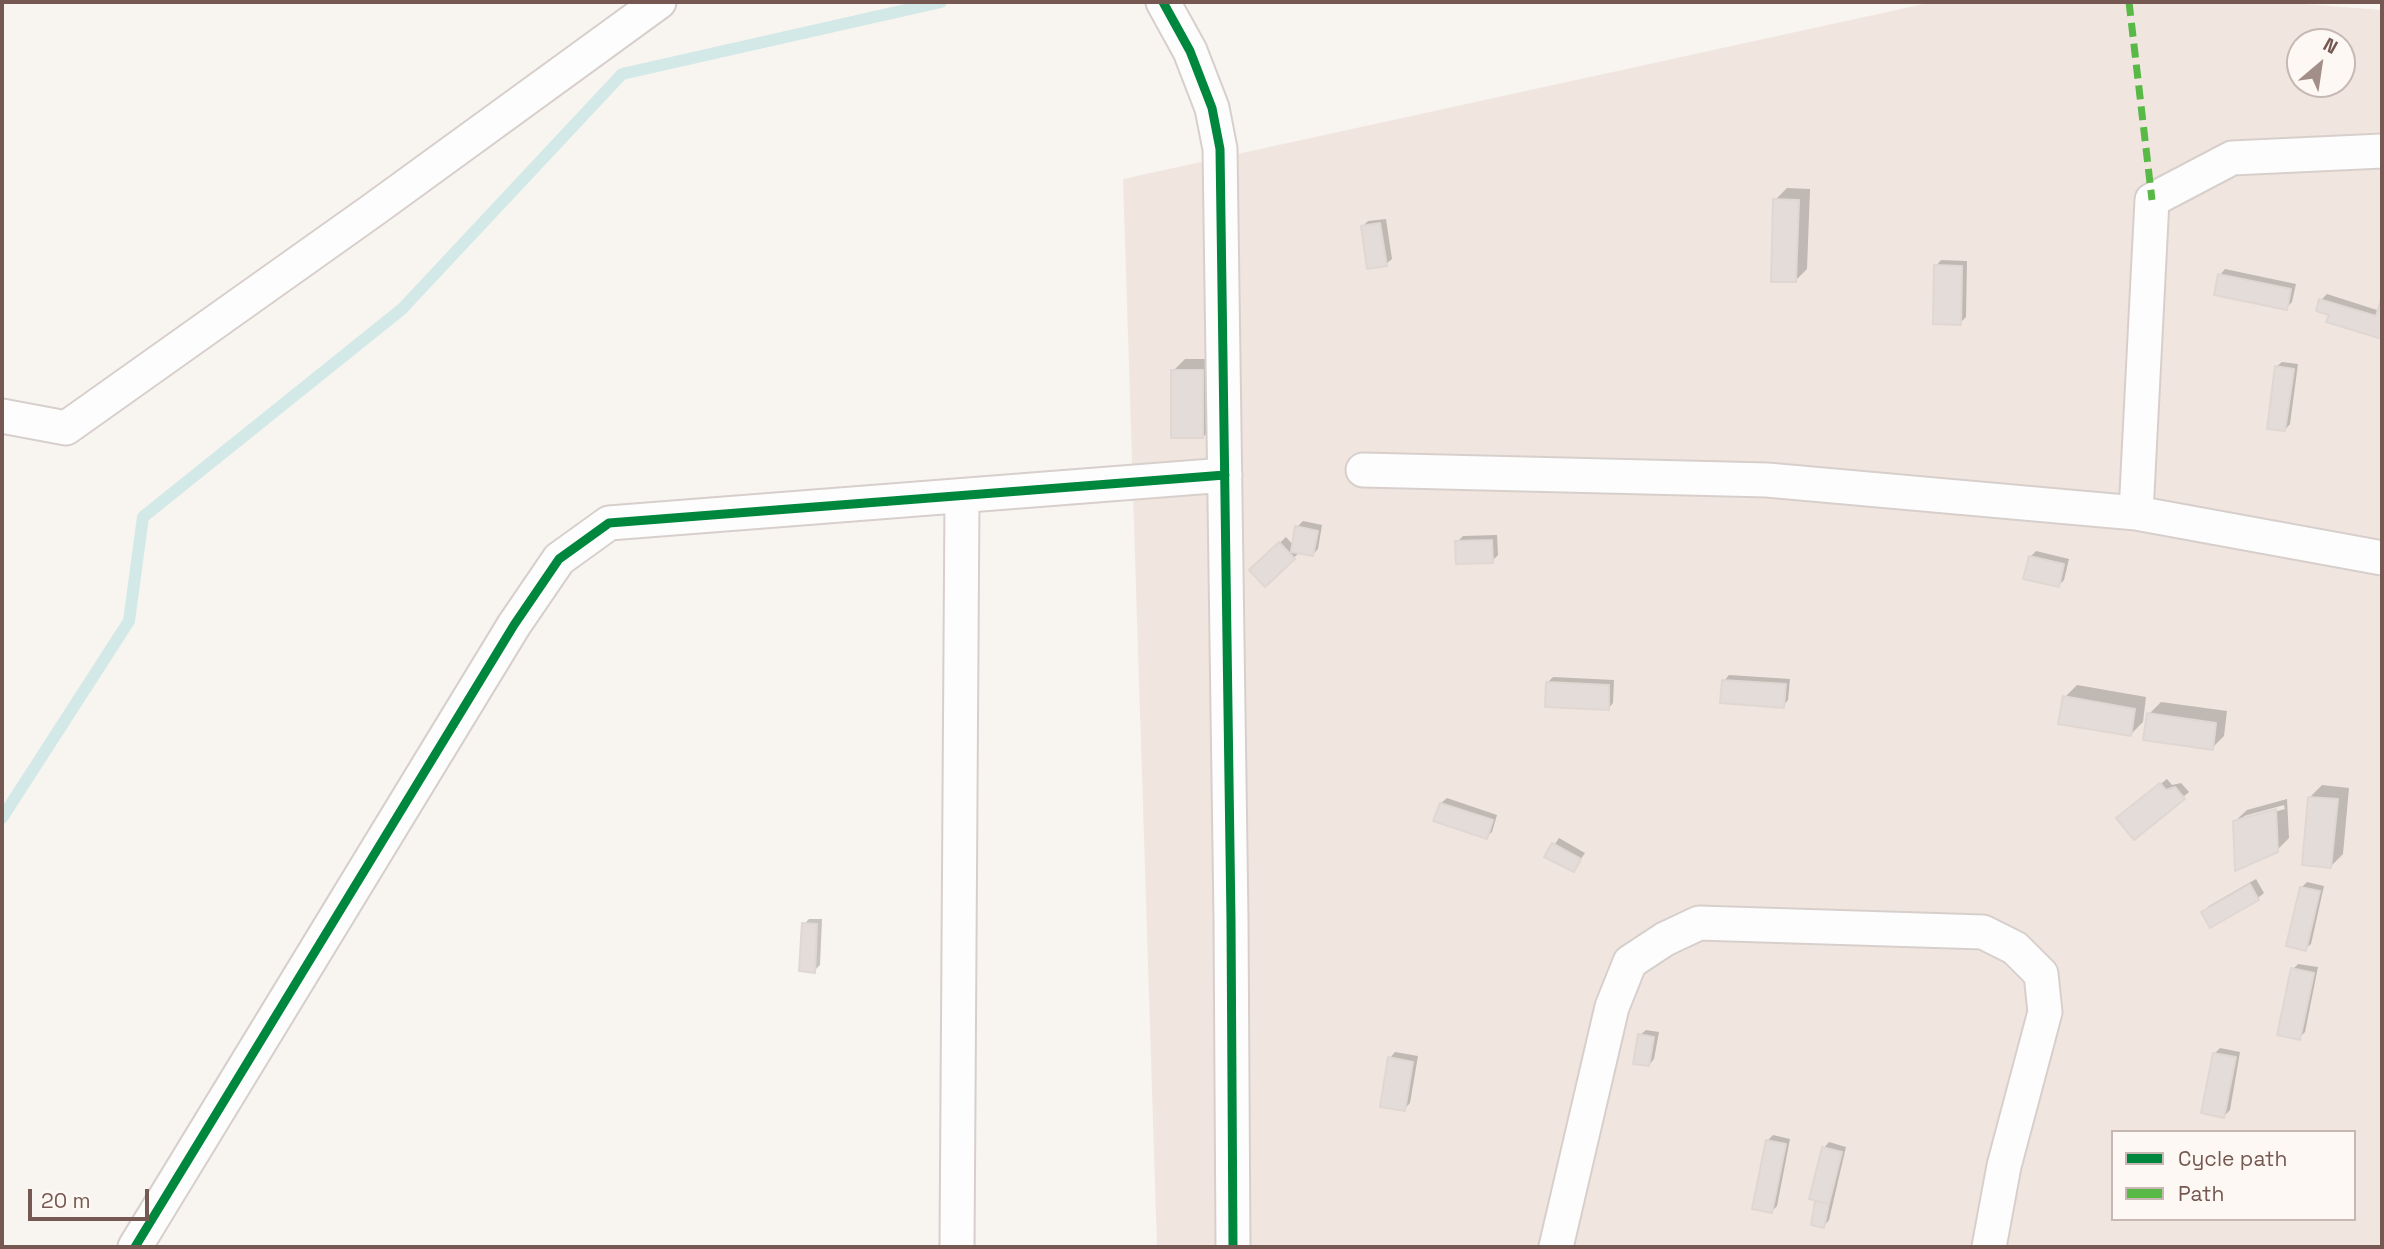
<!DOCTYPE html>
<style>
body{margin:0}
#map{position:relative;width:2384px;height:1249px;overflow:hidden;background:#f8f4f0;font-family:"Space Grotesk",sans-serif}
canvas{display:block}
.frame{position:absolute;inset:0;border:4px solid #755851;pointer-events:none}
.legend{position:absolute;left:2111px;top:1130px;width:245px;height:91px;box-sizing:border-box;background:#fef8f4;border:2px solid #c7b8b3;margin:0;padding:9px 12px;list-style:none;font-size:21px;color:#755851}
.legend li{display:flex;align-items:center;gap:14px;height:35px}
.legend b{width:35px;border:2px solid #c7b8b3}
.north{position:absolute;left:2286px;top:28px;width:70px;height:70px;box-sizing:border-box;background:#fef8f4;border:2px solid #c7b8b3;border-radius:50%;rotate:29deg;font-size:19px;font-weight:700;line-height:28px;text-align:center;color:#755851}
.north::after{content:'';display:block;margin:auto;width:24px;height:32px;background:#a38f89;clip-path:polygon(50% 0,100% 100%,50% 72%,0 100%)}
.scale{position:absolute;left:28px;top:1189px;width:121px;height:32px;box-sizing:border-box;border:4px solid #755851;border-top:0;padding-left:9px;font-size:21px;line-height:24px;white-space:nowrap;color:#755851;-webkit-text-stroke:5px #fef8f4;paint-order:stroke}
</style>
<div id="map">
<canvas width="2384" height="1249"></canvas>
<div class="frame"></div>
<ul class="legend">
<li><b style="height:9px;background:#00873e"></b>Cycle path</li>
<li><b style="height:9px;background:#58b947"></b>Path</li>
</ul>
<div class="north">N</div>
<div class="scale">20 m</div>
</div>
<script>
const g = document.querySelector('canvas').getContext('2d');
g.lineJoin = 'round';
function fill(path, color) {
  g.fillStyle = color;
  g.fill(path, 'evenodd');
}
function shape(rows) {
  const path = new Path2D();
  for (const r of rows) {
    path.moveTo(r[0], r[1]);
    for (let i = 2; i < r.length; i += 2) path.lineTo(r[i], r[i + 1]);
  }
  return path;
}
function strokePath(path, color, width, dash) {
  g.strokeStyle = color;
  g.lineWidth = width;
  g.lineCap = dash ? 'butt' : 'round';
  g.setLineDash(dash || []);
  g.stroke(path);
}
const residential = shape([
 [1933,2,2279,2,2382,10,2382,1247,1157,1247,1123,179],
 [2300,42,2342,42,2342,84,2300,84],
 [2113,1132,2354,1132,2354,1219,2113,1219]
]);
const shadow = shape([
 [1787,188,1810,189,1807,269,1795,281,1775,200],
 [1386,219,1392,259,1386,264,1362,227,1368,221],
 [1941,260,1967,261,1966,317,1960,323,1936,266],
 [2225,269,2296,284,2292,302,2286,308,2220,275],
 [2327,294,2380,311,2382,303,2382,337,2329,321,2331,314,2321,300],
 [1185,359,1214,359,1215,425,1203,437,1173,371],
 [2282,362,2298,364,2290,424,2285,430,2276,367],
 [1303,521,1322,525,1318,549,1312,555,1300,552,1265,584,1251,570,1286,537,1294,546,1297,527],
 [1497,535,1498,555,1492,561,1457,542,1463,536],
 [2036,551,2069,559,2064,580,2059,585,2030,557],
 [1729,675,1790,679,1788,700,1783,706,1724,681],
 [1553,677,1614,680,1613,703,1608,709,1547,683],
 [2077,685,2146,697,2143,722,2131,734,2065,697],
 [2161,702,2227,711,2224,736,2212,748,2149,714],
 [2167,779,2172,785,2181,783,2189,792,2135,838,2124,813],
 [2322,785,2349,788,2343,854,2331,866,2310,797],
 [1447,798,1497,815,1492,832,1486,837,1441,803],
 [2287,799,2289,838,2277,850,2234,822,2247,810],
 [2284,805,2285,809,2244,820,2244,816],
 [1559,838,1585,853,1573,870,1547,856],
 [2256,879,2264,893,2258,898,2211,925,2203,912,2209,906],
 [2307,882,2324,886,2311,944,2305,949,2301,888],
 [809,919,822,919,820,965,814,971,804,924],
 [2298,964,2318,967,2305,1032,2299,1038,2293,969],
 [1646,1030,1659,1032,1654,1059,1649,1065,1640,1035],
 [2220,1048,2240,1052,2230,1110,2224,1116,2214,1054],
 [1395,1052,1418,1056,1410,1103,1404,1109,1390,1058],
 [1773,1135,1790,1139,1777,1206,1772,1211,1767,1141],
 [1829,1142,1846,1147,1829,1220,1824,1226,1813,1224,1824,1148]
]);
const stream = shape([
 [2,818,129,621,143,517,402,309,622,74,941,2]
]);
const building = shape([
 [1773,199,1799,200,1796,282,1771,282,1773,199],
 [1380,223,1387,266,1367,269,1361,226,1380,223],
 [1934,265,1962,266,1961,325,1933,324,1934,265],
 [2218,274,2291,289,2287,310,2214,295,2218,274],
 [2382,296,2382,339,2326,322,2329,315,2316,311,2319,299,2376,316,2382,296],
 [2275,366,2294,369,2285,431,2267,429,2275,366],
 [1171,370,1203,370,1203,438,1171,438,1171,370],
 [1295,526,1318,531,1313,556,1291,552,1295,526],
 [1492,540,1493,563,1456,564,1455,541,1492,540],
 [1279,542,1295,559,1265,587,1249,570,1279,542],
 [2029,556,2064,564,2059,587,2023,579,2029,556],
 [1722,680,1786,684,1784,708,1720,703,1722,680],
 [1546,682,1609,685,1609,710,1545,707,1546,682],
 [2063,696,2135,709,2131,736,2058,724,2063,696],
 [2147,713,2216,723,2213,750,2143,740,2147,713],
 [2160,783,2166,790,2175,787,2185,799,2134,840,2116,818,2160,783],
 [2308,797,2338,799,2331,868,2302,865,2308,797],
 [1440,803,1493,820,1487,839,1433,821,1440,803],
 [2276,809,2278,852,2235,871,2233,821,2276,809],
 [1552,843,1581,859,1574,872,1544,857,1552,843],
 [2250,884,2259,900,2210,928,2201,912,2250,884],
 [2300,887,2320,891,2306,951,2286,946,2300,887],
 [802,923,817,924,815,973,799,971,802,923],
 [2291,968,2314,973,2300,1040,2277,1035,2291,968],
 [1638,1034,1654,1037,1649,1066,1633,1064,1638,1034],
 [2213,1053,2236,1057,2224,1118,2201,1113,2213,1053],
 [1388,1057,1413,1062,1405,1111,1380,1107,1388,1057],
 [1766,1140,1786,1144,1772,1213,1752,1209,1766,1140],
 [1822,1147,1842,1152,1829,1204,1809,1199,1822,1147],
 [1815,1201,1829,1204,1824,1228,1811,1225,1815,1201]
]);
const minor = shape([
 [1163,2,1190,51,1212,108,1220,149,1231,920,1233,1247],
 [2,416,66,428,373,210,659,2],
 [1363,470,1767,480,2136,513,2382,558],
 [2136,513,2152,200,2232,158,2382,151],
 [135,1247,514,625,559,559,609,523,1225,475],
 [957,1247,962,496],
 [1556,1247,1612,1007,1630,962,1665,939,1699,923,1983,932,2015,948,2041,974,2045,1012,2004,1166,1989,1247]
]);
const quiet = shape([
 [2129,2,2152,200]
]);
const cycleway = shape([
 [1163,2,1190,51,1212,108,1220,149,1231,920,1233,1247],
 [135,1247,514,625,559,559,609,523,1225,475]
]);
fill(residential, '#f0e6df');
fill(shadow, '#0003');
strokePath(stream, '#d3e9e7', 12);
fill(building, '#e4dcd8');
strokePath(building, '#e0d7d3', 2);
strokePath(minor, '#d7cfcc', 37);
strokePath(minor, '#fefdfd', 33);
strokePath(quiet, '#58b947', 7, [14, 7]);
strokePath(cycleway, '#00873e', 9);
</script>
